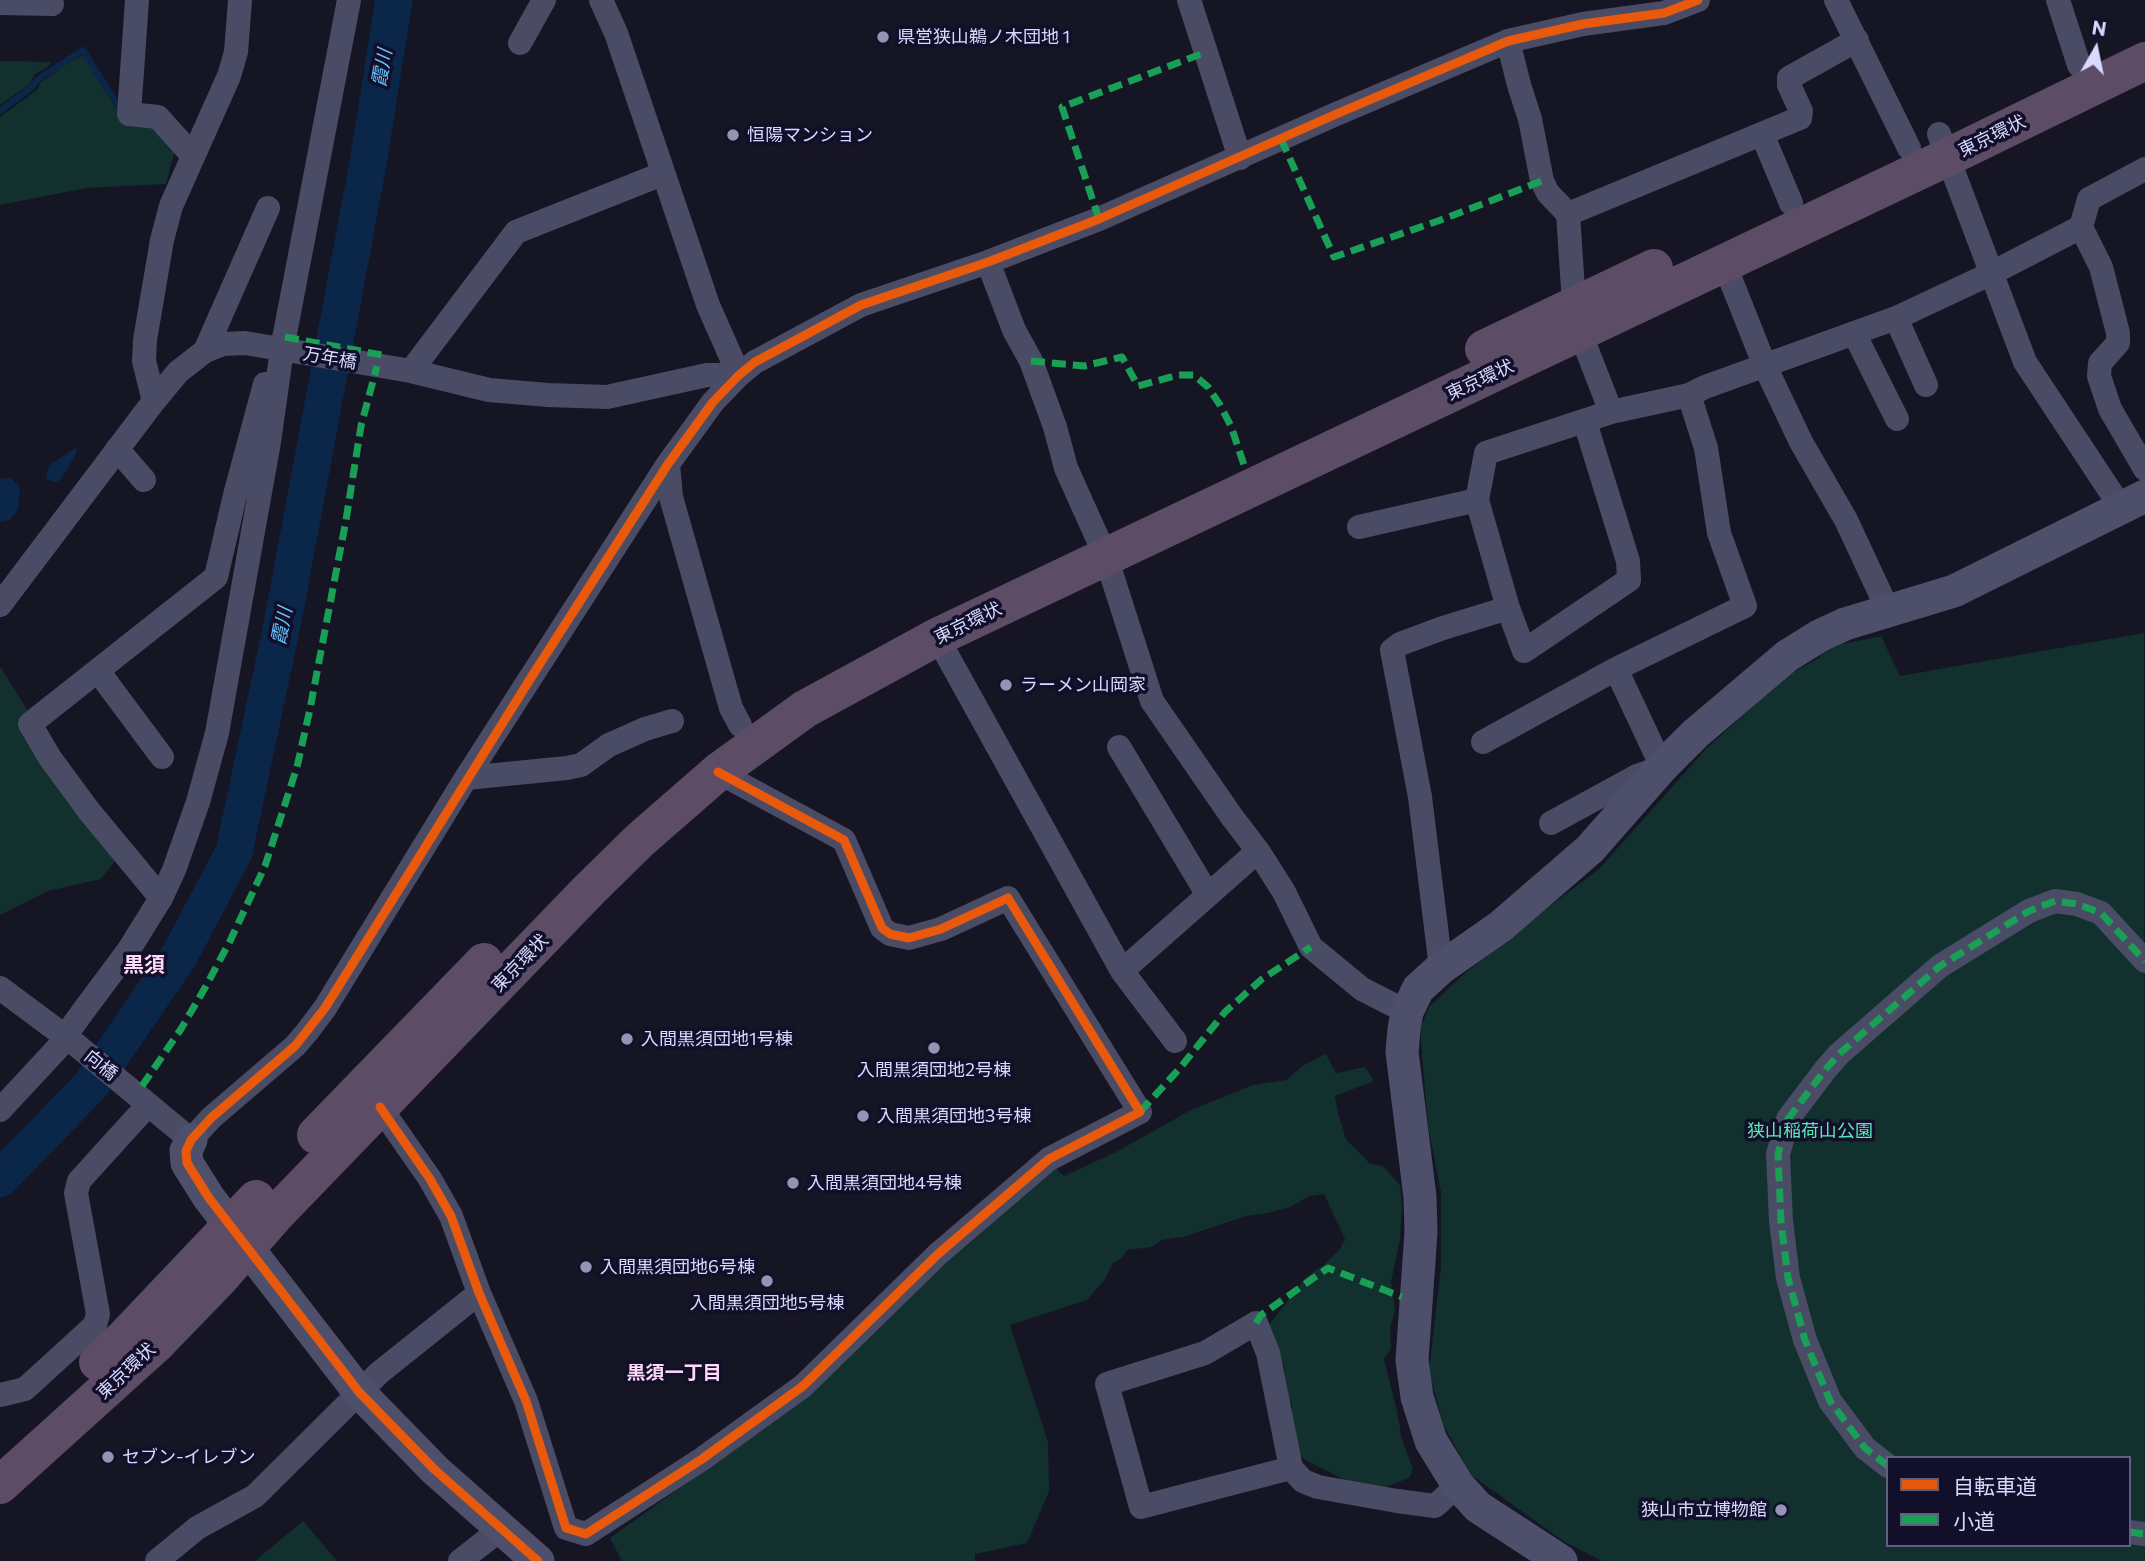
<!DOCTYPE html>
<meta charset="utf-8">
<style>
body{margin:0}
#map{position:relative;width:2145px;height:1561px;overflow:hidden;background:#161524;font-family:Commissioner,"Noto Sans JP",sans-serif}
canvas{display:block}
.legend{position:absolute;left:1886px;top:1456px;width:245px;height:91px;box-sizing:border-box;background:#110f2a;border:2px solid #615f7f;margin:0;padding:9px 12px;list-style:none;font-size:21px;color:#d9d8ff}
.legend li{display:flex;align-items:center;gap:14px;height:35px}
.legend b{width:35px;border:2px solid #615f7f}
.north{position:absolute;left:2061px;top:14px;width:70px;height:70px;-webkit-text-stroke:5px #110f2a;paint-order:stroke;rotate:9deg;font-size:19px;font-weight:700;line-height:28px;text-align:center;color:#d9d8ff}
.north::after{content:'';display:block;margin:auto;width:24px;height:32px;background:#d9d8ff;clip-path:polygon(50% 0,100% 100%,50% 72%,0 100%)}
</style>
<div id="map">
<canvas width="2145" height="1561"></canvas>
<ul class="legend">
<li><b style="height:9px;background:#e8590c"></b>自転車道</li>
<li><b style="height:9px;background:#1a9f57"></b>小道</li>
</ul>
<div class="north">N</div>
</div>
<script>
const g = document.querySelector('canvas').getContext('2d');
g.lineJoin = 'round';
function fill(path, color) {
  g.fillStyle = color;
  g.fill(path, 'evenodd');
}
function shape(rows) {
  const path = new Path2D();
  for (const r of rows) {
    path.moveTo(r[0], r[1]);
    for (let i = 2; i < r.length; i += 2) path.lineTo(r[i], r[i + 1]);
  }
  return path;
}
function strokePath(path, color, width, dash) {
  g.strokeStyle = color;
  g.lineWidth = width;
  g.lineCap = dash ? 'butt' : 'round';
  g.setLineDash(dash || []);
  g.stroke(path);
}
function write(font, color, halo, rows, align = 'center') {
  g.font = font + ' Commissioner,"Noto Sans JP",sans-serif';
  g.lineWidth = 7;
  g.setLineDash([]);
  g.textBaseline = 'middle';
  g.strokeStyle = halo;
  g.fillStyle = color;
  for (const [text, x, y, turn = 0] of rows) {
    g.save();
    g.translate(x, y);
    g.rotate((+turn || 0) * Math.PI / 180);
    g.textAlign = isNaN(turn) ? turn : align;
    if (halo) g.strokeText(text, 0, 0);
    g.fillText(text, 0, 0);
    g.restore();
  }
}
const green = shape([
 [83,55,122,118,158,123,175,150,166,184,86,188,0,205,0,117,37,90,41,82,71,61],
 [0,61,50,62,50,65,34,75,30,84,0,105],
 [2144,633,2145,1561,1602,1561,1563,1541,1470,1474,1443,1424,1429,1371,1441,1266,1441,1192,1428,1126,1420,1029,1429,1007,1462,976,1518,930,1599,869,1705,750,1785,677,1820,657,1821,653,1842,644,1881,636,1900,676],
 [1888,1458,2129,1458,2129,1545,1888,1545],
 [0,666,118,857,101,879,48,891,0,915],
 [1326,1054,1336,1073,1365,1067,1374,1081,1335,1096,1338,1113,1346,1139,1370,1164,1383,1166,1400,1185,1402,1208,1400,1239,1391,1282,1395,1311,1390,1328,1391,1348,1384,1359,1397,1411,1402,1440,1413,1469,1409,1478,1388,1486,1369,1486,1349,1482,1305,1460,1296,1450,1292,1428,1292,1405,1285,1389,1284,1367,1268,1326,1306,1277,1325,1264,1340,1249,1345,1239,1324,1194,1310,1196,1290,1207,1268,1213,1246,1216,1183,1237,1162,1240,1151,1247,1127,1250,1121,1259,1113,1263,1105,1279,1087,1300,1010,1325,1048,1442,1049,1491,1027,1543,975,1554,975,1561,622,1561,610,1538,778,1417,922,1284,1055,1167,1064,1176,1116,1152,1191,1110,1253,1085,1286,1080,1304,1065],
 [303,1521,337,1561,255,1561]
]);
const water = shape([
 [75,448,77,450,76,454,61,479,57,482,48,480,46,475,49,466],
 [11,478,20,487,18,509,10,520,0,522,0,479]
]);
const stream = shape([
 [0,111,32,87,38,79,83,50,120,108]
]);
const river = shape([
 [0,1179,91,1085,179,956,234,852,283,620,368,163,394,0]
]);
const street = shape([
 [137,0,129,114,158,117,192,155],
 [601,0,616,33,708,305,739,375],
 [1189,0,1240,158],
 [1836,0,1909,148],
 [2058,0,2079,65],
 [0,3,52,4],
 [1508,41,1519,85,1530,119,1542,181,1548,193,1568,214,1574,304],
 [520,43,544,0],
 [1762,134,1791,203],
 [1939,134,2025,362,2122,509],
 [1568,214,1800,118,1801,111,1789,85,1789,78,1857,40],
 [2081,227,2101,267,2118,333,2118,343,2100,363,2099,376,2110,409,2145,469],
 [988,262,1014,330,1031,361,1055,427,1066,468,1106,557,1152,701,1232,817,1258,851,1284,892,1311,947,1362,989,1407,1012],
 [1724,263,1765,366,1801,442,1846,520,1888,610],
 [1896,318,1926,385],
 [1580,332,1611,412],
 [1854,333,1897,419],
 [205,351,268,208],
 [411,371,516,232,662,174],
 [154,401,144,361,145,340,162,240,171,206,229,76,236,52,240,0],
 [117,449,144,480],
 [668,464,671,497,731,708,740,725],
 [1477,500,1508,608,1524,651,1629,580,1628,561,1585,422],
 [1359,527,1477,500,1486,453,1611,412,1689,395,1705,387,1896,318,1990,274,2081,227,2089,199,2145,169],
 [0,605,154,401,178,372,205,351,223,344,245,343,411,371,489,390,548,395,607,397,707,375,739,375],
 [937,637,1122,971,1258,851],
 [98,671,162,757],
 [1483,742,1616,669,1745,606,1719,533,1706,448,1689,395],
 [1119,747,1208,895],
 [466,778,567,768,581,765,609,745,645,729,672,721],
 [1551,823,1637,776,1662,767,1616,669],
 [161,898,89,811,50,758,30,724,216,577,235,495,265,384],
 [1441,968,1420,797,1392,650,1400,644,1443,628,1508,608],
 [1122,971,1175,1041],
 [0,988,74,1043,191,1140,211,1118,295,1046,307,1032,325,1008,466,778,668,464,713,402,739,375,755,362,861,305,988,262,1099,219,1334,115,1508,41,1583,24,1664,13,1698,0],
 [380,1107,430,1179,451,1216,479,1293,526,1401,566,1528,586,1534,702,1459,803,1386,938,1254,1049,1159,1140,1112,1008,898,941,929,909,938,890,934,882,928,844,840,718,772],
 [0,1110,67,1038,71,1028,84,1010,128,951,161,898,174,870,198,802,217,733,269,442,282,349,349,0],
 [0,1395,25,1389,95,1325,98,1314,76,1193,79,1181,148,1105],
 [1888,1466,1865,1448,1830,1401,1805,1340,1788,1278,1781,1221,1778,1154,1788,1119,1825,1070,1839,1054,1940,966,2029,911,2055,901,2077,904,2101,913,2145,961],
 [1291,1468,1268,1353,1256,1323,1205,1353,1107,1384,1141,1507,1291,1468,1303,1481,1318,1487,1397,1501,1435,1506,1458,1485],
 [2129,1532,2145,1534],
 [157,1561,197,1528,255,1496,379,1373,479,1293],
 [460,1561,501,1529]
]);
const secondary = shape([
 [191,1140,186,1151,187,1163,209,1198,359,1392,435,1470,538,1561],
 [1561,1561,1478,1507,1458,1485,1431,1441,1417,1397,1412,1360,1421,1232,1420,1197,1402,1052,1404,1029,1407,1012,1418,989,1441,968,1501,926,1590,849,1662,767,1695,734,1787,656,1819,636,1845,624,1954,591,2145,496]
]);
const highway = shape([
 [1484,349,1654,268],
 [316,1135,484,962],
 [98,1362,123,1339,256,1199],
 [0,1485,155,1345,219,1279,278,1212,589,890,640,840,718,772,805,709,937,637,1948,157,2145,61]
]);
const quiet = shape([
 [1281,139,1334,257,1438,221,1542,181],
 [1099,219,1062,107,1206,52],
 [285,337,382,355],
 [1031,361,1084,366,1122,357,1138,386,1178,375,1194,375,1208,387,1220,405,1231,426,1244,465],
 [142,1086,181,1029,206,986,230,941,265,866,297,767,310,709,346,520,361,426,377,366],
 [1140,1112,1180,1068,1225,1012,1262,979,1311,947],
 [1256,1323,1261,1315,1328,1268,1402,1297],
 [1888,1466,1865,1448,1830,1401,1805,1340,1788,1278,1781,1221,1778,1154,1788,1119,1825,1070,1839,1054,1940,966,2029,911,2055,901,2077,904,2101,913,2145,961],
 [2129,1532,2145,1534]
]);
const cycleway = shape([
 [380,1107,430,1179,451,1216,479,1293,526,1401,566,1528,586,1534,702,1459,803,1386,938,1254,1049,1159,1140,1112,1008,898,941,929,909,938,890,934,882,928,844,840,718,772],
 [538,1561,435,1470,359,1392,209,1198,187,1163,186,1151,191,1140,211,1118,295,1046,325,1008,532,676,668,464,713,402,739,375,755,362,861,305,988,262,1099,219,1334,115,1508,41,1583,24,1664,13,1698,0]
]);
const markers = [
 [883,37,7,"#9594b2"],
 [733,135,7,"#9594b2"],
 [1006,685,7,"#9594b2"],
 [627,1039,7,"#9594b2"],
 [934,1048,7,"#9594b2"],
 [863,1116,7,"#9594b2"],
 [793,1183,7,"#9594b2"],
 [586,1267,7,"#9594b2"],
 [767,1281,7,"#9594b2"],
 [108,1457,7,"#9594b2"],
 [1781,1510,7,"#9594b2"]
];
const poiNames = [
 ["県営狭山鵜ノ木団地 1",897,37],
 ["恒陽マンション",747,135],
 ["ラーメン山岡家",1020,685],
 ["入間黒須団地1号棟",641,1039],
 ["入間黒須団地2号棟",934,1070,"center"],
 ["入間黒須団地3号棟",877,1116],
 ["入間黒須団地4号棟",807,1183],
 ["入間黒須団地6号棟",600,1267],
 ["入間黒須団地5号棟",767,1303,"center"],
 ["セブン-イレブン",122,1457],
 ["狭山市立博物館",1767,1510,"right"]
];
const streetNames = [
 ["東京環状",1992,136,-26],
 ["万年橋",330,358,10],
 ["東京環状",1480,380,-25],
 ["東京環状",968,623,-26],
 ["東京環状",520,963,-46],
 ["向橋",101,1065,39],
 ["東京環状",126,1371,-43]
];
const parkNames = [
 ["狭山稲荷山公園",1810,1131]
];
const waterNames = [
 ["霞川",382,68,-80],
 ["霞川",282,626,-79]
];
const neighbourhoodNames = [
 ["黒須一丁目",674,1373]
];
const quarterNames = [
 ["黒須",144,965]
];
fill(green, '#12302e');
fill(water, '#0a274a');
strokePath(stream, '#0a274a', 6);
strokePath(river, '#0a274a', 37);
strokePath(street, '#4a4b65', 24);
strokePath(secondary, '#4d4f6b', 33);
strokePath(highway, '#5d4c66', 38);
strokePath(quiet, '#1a9f57', 7, [14, 7]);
strokePath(cycleway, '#e8590c', 9);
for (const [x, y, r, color] of markers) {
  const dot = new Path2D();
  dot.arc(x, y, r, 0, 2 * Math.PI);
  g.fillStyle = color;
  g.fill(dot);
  strokePath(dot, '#110f2a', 2.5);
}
write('18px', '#d9d8ff', '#110f2a', poiNames, 'left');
write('18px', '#d9d8ff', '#110f2a', streetNames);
write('18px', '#5be8b8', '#110f2a', parkNames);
write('italic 19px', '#66c5ff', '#110f2a', waterNames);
write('bold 19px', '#ffdaf5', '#110f2a', neighbourhoodNames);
write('bold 21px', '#ffdaf5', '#110f2a', quarterNames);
</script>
